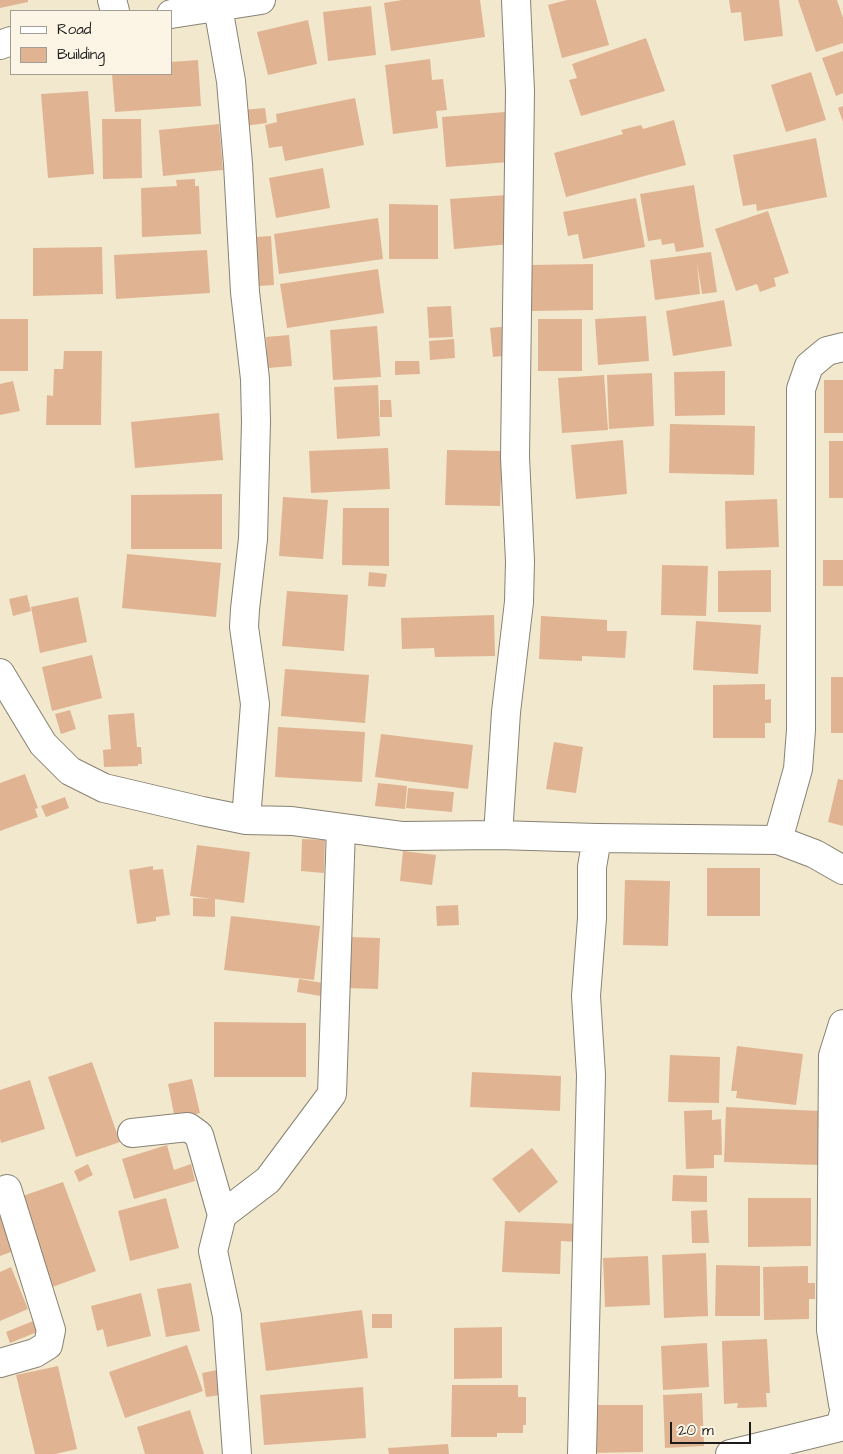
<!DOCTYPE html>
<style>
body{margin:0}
#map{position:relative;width:843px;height:1454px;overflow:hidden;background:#f2e8cd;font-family:"Architects Daughter",sans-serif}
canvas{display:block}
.legend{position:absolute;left:10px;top:10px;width:162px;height:65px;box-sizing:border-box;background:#fcf5e5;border:1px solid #a29e95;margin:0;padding:6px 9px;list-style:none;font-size:15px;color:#1c1c1c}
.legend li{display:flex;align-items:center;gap:10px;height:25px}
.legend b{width:25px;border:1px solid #a29e95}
.scale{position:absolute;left:670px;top:1422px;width:81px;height:22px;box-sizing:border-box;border:2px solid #1c1c1c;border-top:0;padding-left:6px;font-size:15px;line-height:18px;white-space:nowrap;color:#1c1c1c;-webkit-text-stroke:4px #fcf5e5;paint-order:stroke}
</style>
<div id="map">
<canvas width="843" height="1454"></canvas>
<ul class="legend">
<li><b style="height:6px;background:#fff"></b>Road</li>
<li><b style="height:14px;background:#e0b492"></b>Building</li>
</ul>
<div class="scale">20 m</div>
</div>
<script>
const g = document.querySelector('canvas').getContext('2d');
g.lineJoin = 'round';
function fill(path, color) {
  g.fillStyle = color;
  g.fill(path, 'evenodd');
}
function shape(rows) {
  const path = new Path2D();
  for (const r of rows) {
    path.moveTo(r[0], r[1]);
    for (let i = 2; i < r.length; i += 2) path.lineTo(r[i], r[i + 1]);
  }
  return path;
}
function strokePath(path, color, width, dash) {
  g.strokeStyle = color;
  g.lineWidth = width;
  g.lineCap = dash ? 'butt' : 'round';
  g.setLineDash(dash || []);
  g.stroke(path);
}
const building = shape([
 [0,0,28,0,28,2,0,8],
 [402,0,480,0,485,37,391,51,384,3],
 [567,0,596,0,609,45,562,58,548,5],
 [729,0,779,0,783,36,744,41,741,12,731,13],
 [798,0,837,0,843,18,843,43,816,52],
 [371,6,376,55,328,61,323,12],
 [308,20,317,64,268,75,257,32],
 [646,38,665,91,581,116,569,80,577,78,572,64],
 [843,51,843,93,836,96,822,58],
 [430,59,432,80,443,79,447,110,436,111,438,128,393,134,385,65],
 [198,60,201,106,115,112,112,74,171,74,171,62],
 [811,72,826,120,786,132,771,85],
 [88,91,94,174,48,178,41,94],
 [355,98,364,145,285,161,282,146,269,148,265,125,277,122,276,114],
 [843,106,843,122,838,108],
 [265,108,267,123,244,126,242,110],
 [505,112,509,162,446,167,442,117],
 [102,119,141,119,142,178,103,179],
 [674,120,686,165,566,197,554,153,623,134,621,130,641,125,643,129],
 [219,124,223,170,163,176,159,130],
 [816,138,827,197,757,211,756,204,743,206,733,155],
 [323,168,330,208,276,218,269,178],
 [195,179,195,186,199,186,201,234,142,237,141,188,177,186,176,180],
 [694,185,704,247,676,252,674,243,662,245,661,239,648,241,640,194],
 [507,195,511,244,454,249,450,199],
 [636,198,645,247,583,259,578,234,568,236,563,212],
 [389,204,438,205,438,259,389,259],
 [768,211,789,273,774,278,776,286,760,292,757,284,736,291,715,229],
 [378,218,383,259,279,274,274,234],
 [271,236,274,285,259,286,256,237],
 [102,247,103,294,33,296,33,248],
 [207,250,210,293,116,299,114,255],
 [711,252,717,292,702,294,697,263,700,294,655,300,650,260],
 [593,264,593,310,531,311,530,265],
 [378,269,384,313,287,328,280,284],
 [724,300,732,346,673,356,666,311],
 [451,306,453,337,429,338,427,307],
 [646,316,649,361,598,365,595,319],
 [0,319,28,319,28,371,0,371],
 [538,319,582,319,582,371,538,371],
 [377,326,381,377,333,380,330,330],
 [510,326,512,355,493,357,490,328],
 [289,335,292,366,268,368,266,337],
 [454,339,455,358,430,360,429,341],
 [64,351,102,351,101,425,46,425,47,395,53,396,54,369,63,369],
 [395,361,419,361,420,374,395,375],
 [725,371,725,415,675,416,674,372],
 [652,373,654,426,609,429,607,375],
 [604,375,608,430,562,433,558,378],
 [824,380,843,380,843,433,824,433],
 [13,381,20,411,0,415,0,384],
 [378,385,380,436,337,439,334,387],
 [380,400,391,400,392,417,380,417],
 [219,413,223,460,135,468,131,422],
 [670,424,755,426,754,475,669,473],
 [623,440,627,494,576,499,571,445],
 [829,441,843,441,843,498,829,498],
 [388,448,390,489,311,493,309,451],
 [447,450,502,451,500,506,445,505],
 [222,494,222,549,131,549,131,495],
 [283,497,328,500,323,559,279,556],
 [777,499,779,547,726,549,725,501],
 [343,508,389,508,389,566,342,565],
 [127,554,221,563,216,617,122,608],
 [823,560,843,560,843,586,823,586],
 [662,565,708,566,706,616,661,615],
 [771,570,771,612,718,612,718,571],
 [369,572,387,574,385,587,368,586],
 [287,591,348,595,344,651,282,646],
 [27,595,31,611,13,616,9,599],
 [78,597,87,642,40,653,31,607],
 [494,615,495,656,435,657,434,648,402,649,401,618],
 [541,616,607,620,607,631,627,631,625,658,582,656,582,661,539,659],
 [696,621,761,625,758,674,693,670],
 [92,655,102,698,52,711,42,667],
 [285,669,369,675,365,723,281,716],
 [831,677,843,677,843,733,831,733],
 [765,684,765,700,771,699,771,723,765,723,765,738,713,738,713,685],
 [70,710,76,729,61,734,55,714],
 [134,713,137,747,141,747,142,764,138,764,138,766,104,767,103,750,111,749,108,715],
 [278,727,365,732,362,782,275,777],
 [381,734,473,745,468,789,375,777],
 [554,742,583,747,576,793,546,789],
 [25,774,38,808,35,809,38,817,0,831,0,783],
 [838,779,843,780,843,826,828,822],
 [378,783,407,786,405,809,375,806],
 [408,788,454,792,452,812,406,808],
 [65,797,69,808,46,817,41,806],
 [302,839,325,840,324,873,301,871],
 [197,845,250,852,244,903,215,899,215,917,193,916,193,898,212,899,190,896],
 [403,851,436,855,432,885,400,881],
 [153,866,153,870,163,869,170,915,156,917,156,921,137,924,129,870],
 [707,868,760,868,760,916,707,916],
 [625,880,670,881,668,946,623,945],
 [458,905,459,925,437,926,436,906],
 [231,916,320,926,314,980,224,970],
 [348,937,380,938,378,989,346,988],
 [299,979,323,983,321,996,297,992],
 [214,1022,306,1023,306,1077,214,1077],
 [737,1046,803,1054,796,1105,736,1098,737,1091,731,1091],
 [670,1055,720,1057,719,1103,668,1102],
 [92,1062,120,1142,76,1157,48,1077],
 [472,1072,561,1076,560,1111,470,1107],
 [192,1079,200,1113,175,1119,168,1084],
 [30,1080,45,1129,1,1143,0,1139,0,1090],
 [726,1107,821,1111,819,1165,724,1162],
 [712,1110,712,1120,721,1119,722,1155,714,1155,714,1168,686,1169,684,1111],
 [167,1145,174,1170,191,1164,195,1181,134,1199,122,1159],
 [532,1148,558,1182,519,1213,492,1179],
 [88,1164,93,1175,79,1182,74,1171],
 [673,1175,707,1176,707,1202,672,1201],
 [63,1182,96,1271,47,1289,14,1199],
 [166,1198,179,1248,130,1261,118,1211],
 [748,1198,811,1198,811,1246,748,1247],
 [707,1210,709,1243,692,1243,691,1211],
 [0,1215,14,1251,0,1256],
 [505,1221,579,1224,578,1242,561,1241,560,1274,502,1272],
 [706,1253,708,1316,664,1318,662,1255],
 [648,1256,650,1305,605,1307,603,1258],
 [716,1265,760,1266,760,1316,715,1316],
 [808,1266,808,1283,815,1283,815,1299,809,1299,809,1319,764,1320,763,1267],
 [11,1267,28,1309,0,1321,0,1272],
 [191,1283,200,1331,166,1337,157,1289],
 [141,1293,151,1336,107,1347,103,1329,97,1331,91,1306],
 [362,1310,368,1358,266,1371,260,1323],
 [372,1314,392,1314,392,1328,372,1328],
 [38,1319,42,1330,10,1343,6,1332],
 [502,1327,502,1378,454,1379,454,1328],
 [767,1339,770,1393,766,1393,767,1407,737,1408,738,1403,724,1404,722,1341],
 [707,1343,709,1387,663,1390,661,1346],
 [187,1345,203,1391,125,1418,109,1372],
 [58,1366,77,1449,55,1454,35,1454,16,1375],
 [217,1370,221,1395,206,1397,202,1373],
 [452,1385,518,1385,518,1397,526,1397,526,1425,523,1425,523,1433,497,1433,497,1437,451,1437],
 [363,1387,366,1438,264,1445,260,1395],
 [702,1393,704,1446,665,1448,663,1395],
 [588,1405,643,1405,643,1452,587,1453],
 [190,1410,204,1454,145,1454,137,1427],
 [448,1444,449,1454,389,1454,388,1448]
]);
const minor = shape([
 [112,0,115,11],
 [218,7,231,81,238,164,245,292,255,379,256,422,253,539,245,609,244,627,255,704,246,820],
 [171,14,261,0],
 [0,45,11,41],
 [0,673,43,744,70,771,104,788,202,811,246,820,292,821,403,836,498,835,597,838,778,840,815,854,843,870],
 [498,835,506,712,519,602,520,561,515,457,520,91,516,0],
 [778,840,798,769,801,730,801,389,809,366,827,351,843,347],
 [843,1024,833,1056,831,1330,843,1404],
 [132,1133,188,1127,199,1135,222,1215,213,1251,227,1316,237,1454],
 [222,1215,268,1180,332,1094,341,828],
 [0,1363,35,1353,48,1345,51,1330,7,1189],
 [582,1454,591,1075,586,996,592,918,592,867,597,838],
 [730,1454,840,1427,843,1416]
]);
fill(building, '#e0b492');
strokePath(minor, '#878274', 30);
strokePath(minor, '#fff', 28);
</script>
